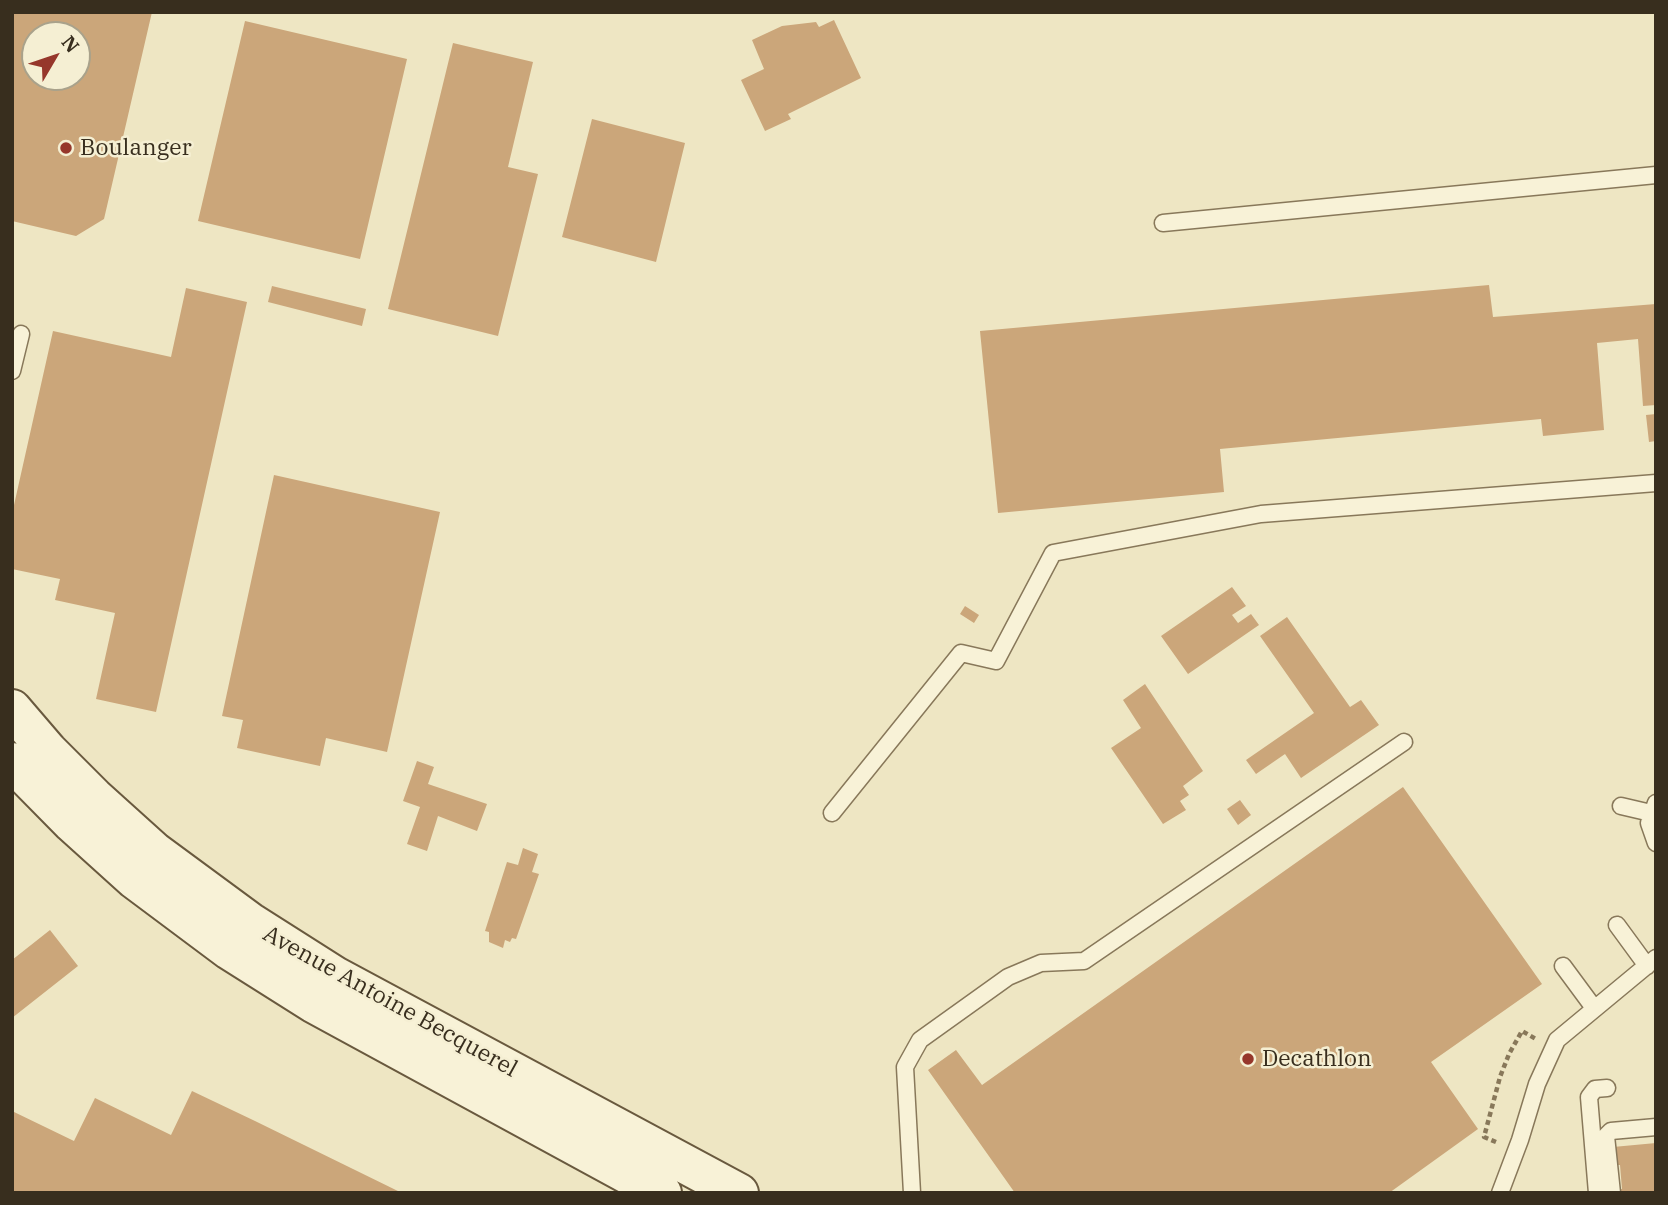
<!DOCTYPE html>
<style>
body{margin:0}
#map{position:relative;width:1668px;height:1205px;overflow:hidden;background:#eee6c3;font-family:"IBM Plex Serif",serif}
canvas{display:block}
.frame{position:absolute;inset:0;border:14px solid #382e1e;pointer-events:none}
.north{position:absolute;left:21px;top:21px;width:70px;height:70px;box-sizing:border-box;background:#f5efd3;border:2px solid #a9a28b;border-radius:50%;rotate:51deg;font-size:19px;font-weight:700;line-height:28px;text-align:center;color:#382e1e}
.north::after{content:'';display:block;margin:auto;width:24px;height:32px;background:#96372b;clip-path:polygon(50% 0,100% 100%,50% 72%,0 100%)}
</style>
<div id="map">
<canvas width="1668" height="1205"></canvas>
<div class="frame"></div>
<div class="north">N</div>
</div>
<script>
const g = document.querySelector('canvas').getContext('2d');
g.lineJoin = 'round';
function fill(path, color) {
  g.fillStyle = color;
  g.fill(path, 'evenodd');
}
function shape(rows) {
  const path = new Path2D();
  for (const r of rows) {
    path.moveTo(r[0], r[1]);
    for (let i = 2; i < r.length; i += 2) path.lineTo(r[i], r[i + 1]);
  }
  return path;
}
function strokePath(path, color, width, dash) {
  g.strokeStyle = color;
  g.lineWidth = width;
  g.lineCap = dash ? 'butt' : 'round';
  g.setLineDash(dash || []);
  g.stroke(path);
}
function write(font, color, halo, rows, align = 'center') {
  g.font = font + ' "IBM Plex Serif",serif';
  g.lineWidth = 5;
  g.setLineDash([]);
  g.textBaseline = 'middle';
  g.strokeStyle = halo;
  g.fillStyle = color;
  for (const [text, x, y, turn = 0] of rows) {
    g.save();
    g.translate(x, y);
    g.rotate((+turn || 0) * Math.PI / 180);
    g.textAlign = isNaN(turn) ? turn : align;
    if (halo) g.strokeText(text, 0, 0);
    g.fillText(text, 0, 0);
    g.restore();
  }
}
const building = shape([
 [12,12,152,12,104,219,76,236,12,221],
 [35,35,77,35,77,77,35,77],
 [834,20,861,78,788,114,791,119,765,131,741,80,764,69,752,40,782,26,816,22,819,27],
 [245,21,407,59,360,259,198,221],
 [453,43,533,62,508,167,538,174,498,336,388,309],
 [592,119,685,143,656,262,562,237],
 [1489,285,1493,317,1656,304,1656,405,1643,406,1638,339,1597,343,1604,430,1543,436,1541,419,1220,449,1224,492,998,513,980,331],
 [272,286,366,309,362,326,268,302],
 [186,288,247,302,156,712,96,699,115,613,55,600,60,579,12,569,12,514,53,331,171,357],
 [1656,414,1656,441,1649,442,1646,415],
 [274,475,440,512,387,752,326,738,320,766,237,748,243,720,222,716],
 [1232,587,1246,606,1232,615,1238,623,1251,614,1259,625,1188,674,1161,636],
 [965,606,979,615,974,623,960,614],
 [1287,617,1350,707,1361,700,1379,725,1301,778,1285,754,1256,774,1246,760,1314,713,1260,636],
 [1145,684,1203,771,1183,786,1189,795,1180,801,1186,810,1163,824,1111,748,1141,728,1123,700],
 [417,761,434,767,428,784,487,804,477,831,438,816,427,851,407,844,420,807,403,801],
 [1403,787,1542,984,1431,1062,1478,1129,1389,1193,1015,1193,928,1070,956,1050,982,1085],
 [1240,800,1251,815,1238,825,1227,809],
 [523,848,538,854,532,872,539,874,516,939,512,938,510,942,505,940,503,948,489,942,489,932,485,931,507,862,518,865],
 [50,930,78,966,12,1018,12,960],
 [192,1091,255,1121,402,1193,12,1193,12,1111,74,1141,95,1098,171,1135],
 [1656,1143,1656,1193,1617,1193,1617,1189,1622,1189,1620,1165,1615,1165,1613,1147]
]);
const path = shape([
 [1496,1142,1484,1137,1500,1077,1509,1054,1522,1031,1536,1039]
]);
const service = shape([
 [1163,223,1656,175],
 [12,371,21,334],
 [1656,803,1649,823,1656,843],
 [1621,806,1651,813],
 [832,813,961,653,996,661,1053,553,1261,514,1656,483],
 [1617,925,1647,966],
 [1563,966,1594,1008],
 [912,1193,905,1067,920,1040,1008,977,1041,963,1084,961,1404,742],
 [1500,1193,1520,1140,1537,1084,1557,1040,1656,958],
 [1597,1193,1589,1097,1595,1089,1607,1088],
 [1612,1193,1606,1136,1611,1131,1656,1127]
]);
const secondary = shape([
 [12,709,48,751,94,797,155,852,250,922,335,976,739,1193],
 [12,762,72,823,134,879,229,950,313,1003,662,1193]
]);
const markers = [
 [66,148,7,"#96372b"],
 [1248,1059,7,"#96372b"]
];
const poiNames = [
 ["Boulanger",80,148],
 ["Decathlon",1262,1059]
];
const streetNames = [
 ["Avenue Antoine Becquerel",390,1002,29]
];
fill(building, '#cba67a');
strokePath(service, '#88785a', 19);
strokePath(secondary, '#69593e', 42);
strokePath(path, '#88785a', 4.5, [5, 3.5]);
strokePath(service, '#f8f2d7', 16);
strokePath(secondary, '#f8f2d7', 38);
for (const [x, y, r, color] of markers) {
  const dot = new Path2D();
  dot.arc(x, y, r, 0, 2 * Math.PI);
  g.fillStyle = color;
  g.fill(dot);
  strokePath(dot, '#f5efd3', 2.5);
}
write('23px', '#382e1e', '#f5efd3', poiNames, 'left');
write('23px', '#382e1e', '#f5efd3', streetNames);
</script>
